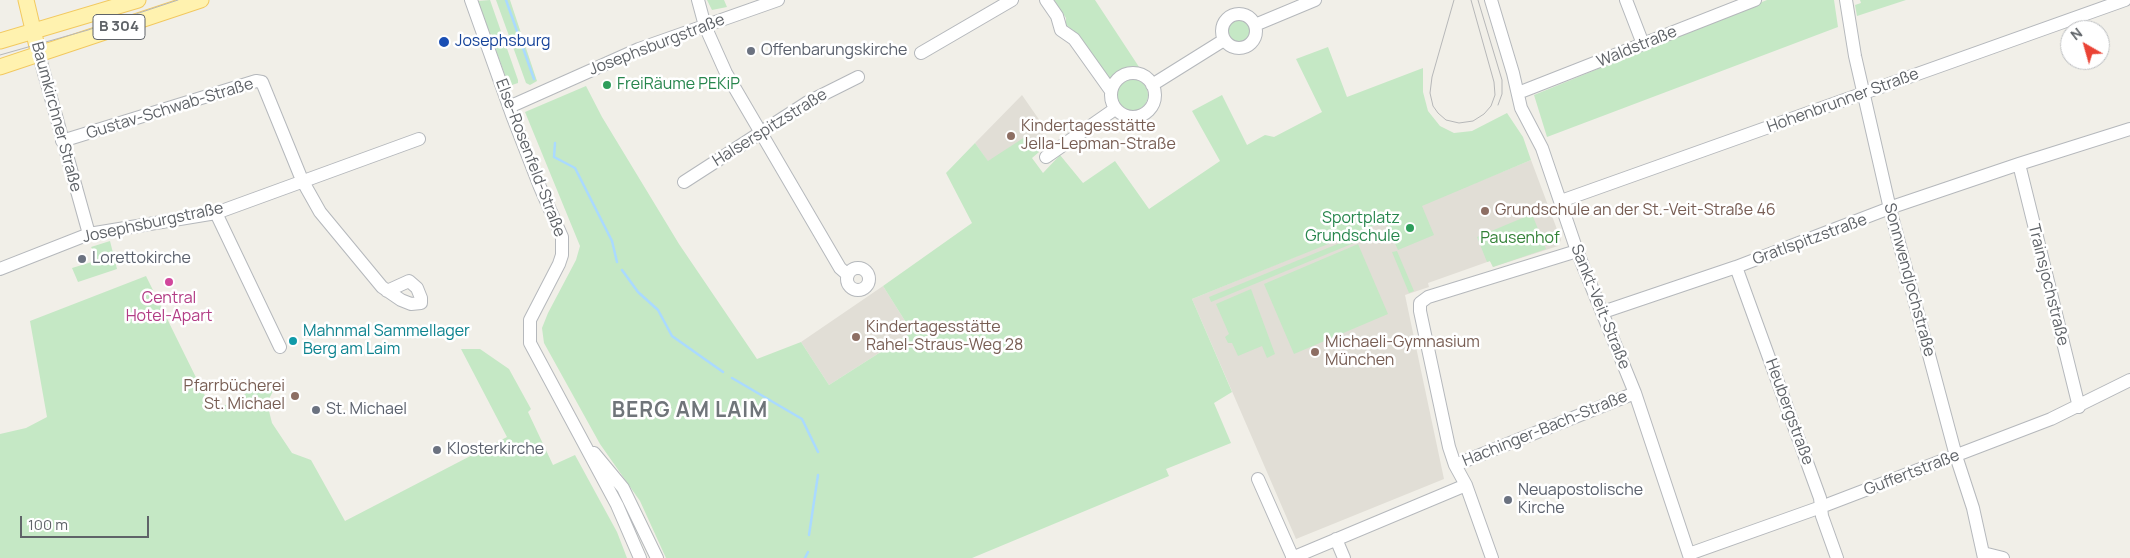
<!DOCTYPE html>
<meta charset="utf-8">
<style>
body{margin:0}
#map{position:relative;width:2130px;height:558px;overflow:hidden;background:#f1efe8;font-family:Manrope,sans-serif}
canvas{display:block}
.north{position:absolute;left:2060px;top:20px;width:50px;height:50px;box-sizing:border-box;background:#fff;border:1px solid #bfc1c3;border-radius:50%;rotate:322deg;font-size:14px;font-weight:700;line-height:20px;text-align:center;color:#5f6368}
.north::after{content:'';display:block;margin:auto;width:18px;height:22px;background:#ea4335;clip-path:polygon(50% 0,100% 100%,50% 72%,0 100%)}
.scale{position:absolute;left:20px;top:516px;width:129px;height:22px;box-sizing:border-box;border:2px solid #5f6368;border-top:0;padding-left:6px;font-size:15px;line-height:18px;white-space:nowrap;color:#5f6368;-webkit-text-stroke:4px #fff;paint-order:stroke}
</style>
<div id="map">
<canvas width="2130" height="558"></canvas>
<div class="north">N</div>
<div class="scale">100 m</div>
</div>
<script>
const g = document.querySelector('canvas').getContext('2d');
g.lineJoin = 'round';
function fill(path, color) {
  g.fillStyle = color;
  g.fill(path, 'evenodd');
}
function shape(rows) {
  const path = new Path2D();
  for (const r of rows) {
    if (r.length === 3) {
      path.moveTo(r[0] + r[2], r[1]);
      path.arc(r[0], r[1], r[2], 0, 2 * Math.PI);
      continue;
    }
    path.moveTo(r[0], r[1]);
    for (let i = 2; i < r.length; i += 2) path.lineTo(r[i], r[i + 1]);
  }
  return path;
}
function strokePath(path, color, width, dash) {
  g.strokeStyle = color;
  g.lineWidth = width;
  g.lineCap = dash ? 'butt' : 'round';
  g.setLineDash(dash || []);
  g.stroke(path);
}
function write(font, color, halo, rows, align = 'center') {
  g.font = font + ' Manrope,sans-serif';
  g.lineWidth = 5;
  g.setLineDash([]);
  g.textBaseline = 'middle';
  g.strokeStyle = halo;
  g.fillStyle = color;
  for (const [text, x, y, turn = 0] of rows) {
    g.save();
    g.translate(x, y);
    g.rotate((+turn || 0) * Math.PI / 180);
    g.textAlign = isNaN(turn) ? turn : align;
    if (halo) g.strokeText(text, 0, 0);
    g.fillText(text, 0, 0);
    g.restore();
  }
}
const education = shape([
 [1022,95,1047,131,1033,143,1039,152,1000,179,975,143],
 [1531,160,1561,240,1558,246,1493,267,1490,261,1428,283,1429,287,1405,295,1444,479,1296,539,1192,299],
 [883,286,912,332,829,385,801,342]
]);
const green = shape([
 [490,0,518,80,518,83,509,86,478,1],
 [496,0,510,0,537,81,530,85,526,83],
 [707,0,724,0,727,7,712,10],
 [1054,0,1095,0,1141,70,1125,70,1113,78,1106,78,1074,31,1066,25,1066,18],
 [1767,0,1834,0,1838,27,1547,137,1534,95],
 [1860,0,1906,0,1857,16,1855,5,1861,3],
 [1239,31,13],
 [1328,47,1347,97,1423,68,1423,92,1428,111,1440,126,1454,133,1472,131,1507,113,1523,137,1531,160,1422,206,1434,235,1398,250,1385,221,1192,299,1232,392,1214,403,1231,443,1166,469,1169,476,972,558,666,558,640,501,600,444,544,343,542,328,548,313,576,260,580,246,525,112,586,86,602,117,679,244,757,359,801,342,829,385,912,332,883,286,972,223,946,173,975,143,988,161,1028,135,1039,152,1032,158,1043,173,1060,155,1083,183,1115,161,1149,209,1220,161,1192,111,1222,95,1247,145,1265,135,1274,137,1322,112,1296,59],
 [1132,95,16],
 [1532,214,1546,249,1493,267,1490,261,1487,262,1477,237],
 [1364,233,1366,238,1211,302,1209,297],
 [110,241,117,269,78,282,72,268,95,261,94,257,97,255,91,247],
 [1358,244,1388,314,1294,354,1264,284],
 [1397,251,1414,291,1409,293,1392,252],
 [146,276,213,412,270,380,273,391,267,403,272,423,292,453,311,460,345,521,507,437,461,349,480,349,509,369,531,409,528,412,553,465,575,455,617,532,627,558,0,558,0,434,26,428,47,417,30,321],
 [1251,289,1275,354,1267,358,1262,346,1238,356,1232,343,1228,343,1225,337,1229,334,1216,304]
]);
const stream = shape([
 [506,0,534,79],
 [555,143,554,157,575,168,612,241,617,262],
 [622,270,638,292,658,310,672,336,723,372],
 [732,378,802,419,818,452],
 [809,535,818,475],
 [805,558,808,552]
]);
const minor = shape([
 [471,0,512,115,540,187,562,237,562,255,559,264,530,320,530,343,617,505,640,558],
 [698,0,705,26,726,73,840,268,848,275],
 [1046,0,1057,16,1061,30,1074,39,1111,91],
 [1491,0,1513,73,1521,108,1542,148,1577,251,1635,393,1690,558],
 [1626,0,1643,44],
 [1846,0,1855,56,1890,209,1956,456,1973,508,1984,558],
 [1239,31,17],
 [1255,25,1315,0],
 [921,53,1012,0],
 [39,55,89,234],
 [1133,95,22],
 [1152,85,1224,40],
 [1518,93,1755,0],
 [509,107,639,49,778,0],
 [62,141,256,81,262,82,302,180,320,212,382,287,401,300,411,304,421,303,421,298,417,288,409,281,387,291],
 [1046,157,1115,109],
 [2019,164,2079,407],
 [684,182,808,102,858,77],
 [1561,201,2125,0],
 [216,213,280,347],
 [1736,267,1820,498,1822,516,1837,558],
 [858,279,11],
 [0,269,89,234,216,213,419,139],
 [1603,312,1736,267,1895,206,2019,164,2130,129],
 [594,453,623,488,657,558],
 [1455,465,1635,393],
 [1258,479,1293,558],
 [1336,539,1344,558],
 [1983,553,2003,558],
 [1689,554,1821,507,2051,419,2130,380],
 [1292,558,1466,485],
 [1492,558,1466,485,1455,465,1449,447,1420,311,1420,303,1428,297,1577,251]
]);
const major = shape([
 [26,0,39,55],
 [0,41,138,0],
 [0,67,201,0]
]);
const tram = shape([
 [1454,0,1432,77,1430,93,1433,106,1438,113,1446,120,1459,123,1473,121,1484,114,1491,106,1495,95,1494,82,1471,0],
 [1478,0,1502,80,1502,94,1498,105],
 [0,55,88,30,178,0]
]);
const markers = [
 [444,42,6,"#1a4fb4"],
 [751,51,5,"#6b7280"],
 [607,85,5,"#2e9e5b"],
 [1011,136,5,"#8d6e63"],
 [1485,211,5,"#8d6e63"],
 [1410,228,5,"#2e9e5b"],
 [82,259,5,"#6b7280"],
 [169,282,5,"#d1479c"],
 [856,337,5,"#8d6e63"],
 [293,341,5,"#0f9aa8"],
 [1315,352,5,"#8d6e63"],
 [295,396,5,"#8d6e63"],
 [316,410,5,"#6b7280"],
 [437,450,5,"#6b7280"],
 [1508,500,5,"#6b7280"]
];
const shields = [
 [119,27,52]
];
const shieldNames = [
 ["B 304",119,27]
];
const transitNames = [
 ["Josephsburg",455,42]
];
const streetNames = [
 ["Josephsburgstraße",657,45,-21],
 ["Waldstraße",1637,47,-22],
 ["Hohenbrunner Straße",1843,101,-20],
 ["Gustav-Schwab-Straße",170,109,-17],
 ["Baumkirchner Straße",56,117,75],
 ["Halserspitzstraße",770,128,-32],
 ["Else-Rosenfeld-Straße",530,158,69],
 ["Josephsburgstraße",153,223,-12],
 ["Gratlspitzstraße",1810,240,-20],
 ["Sonnwendjochstraße",1909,280,75],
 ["Trainsjochstraße",2048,285,76],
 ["Sankt-Veit-Straße",1600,307,68],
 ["Heubergstraße",1789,412,70],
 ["Hachinger-Bach-Straße",1545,429,-22],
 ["Guffertstraße",1912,473,-21]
];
const worshipNames = [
 ["Offenbarungskirche",761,51],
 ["Lorettokirche",92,259],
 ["St. Michael",326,410],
 ["Klosterkirche",447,450],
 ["Neuapostolische",1518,491],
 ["Kirche",1518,509]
];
const leisureNames = [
 ["FreiRäume PEKiP",617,85],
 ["Sportplatz",1400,219,"right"],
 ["Grundschule",1400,237,"right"]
];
const educationNames = [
 ["Kindertagesstätte",1021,127],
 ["Jella-Lepman-Straße",1021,145],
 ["Grundschule an der St.-Veit-Straße 46",1495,211],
 ["Kindertagesstätte",866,328],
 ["Rahel-Straus-Weg 28",866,346],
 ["Michaeli-Gymnasium",1325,343],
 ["München",1325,361],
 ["Pfarrbücherei",285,387,"right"],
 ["St. Michael",285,405,"right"]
];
const parkNames = [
 ["Pausenhof",1520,239]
];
const hotelNames = [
 ["Central",169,299],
 ["Hotel-Apart",169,317]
];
const cultureNames = [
 ["Mahnmal Sammellager",303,332],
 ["Berg am Laim",303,350]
];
const districtNames = [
 ["BERG AM LAIM",690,411]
];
fill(education, '#e1ded6');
fill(green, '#c5e8c5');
strokePath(stream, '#aadaff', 2.5);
strokePath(minor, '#b5b8bc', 14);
strokePath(major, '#f2c960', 17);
strokePath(minor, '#fff', 12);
strokePath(major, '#fff2af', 15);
strokePath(tram, '#b6b7b8', 1);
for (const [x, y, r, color] of markers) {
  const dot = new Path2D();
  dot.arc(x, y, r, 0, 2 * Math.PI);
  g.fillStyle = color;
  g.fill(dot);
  strokePath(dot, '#fff', 2);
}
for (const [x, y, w] of shields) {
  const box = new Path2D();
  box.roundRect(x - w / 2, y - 12.5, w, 25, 4);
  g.fillStyle = '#fff';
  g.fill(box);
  strokePath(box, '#5f6368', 1);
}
write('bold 15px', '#5f6368', null, shieldNames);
write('16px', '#164399', '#fff', transitNames, 'left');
write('16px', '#5f6368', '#fff', streetNames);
write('16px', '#5b616d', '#fff', worshipNames, 'left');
write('16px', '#27864d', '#fff', leisureNames, 'left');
write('16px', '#785e54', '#fff', educationNames, 'left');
write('16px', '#348238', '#fff', parkNames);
write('16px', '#b23c85', '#fff', hotelNames);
write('16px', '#0d838f', '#fff', cultureNames, 'left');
g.letterSpacing = '1px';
write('bold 21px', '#70757a', '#fff', districtNames);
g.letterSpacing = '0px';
</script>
